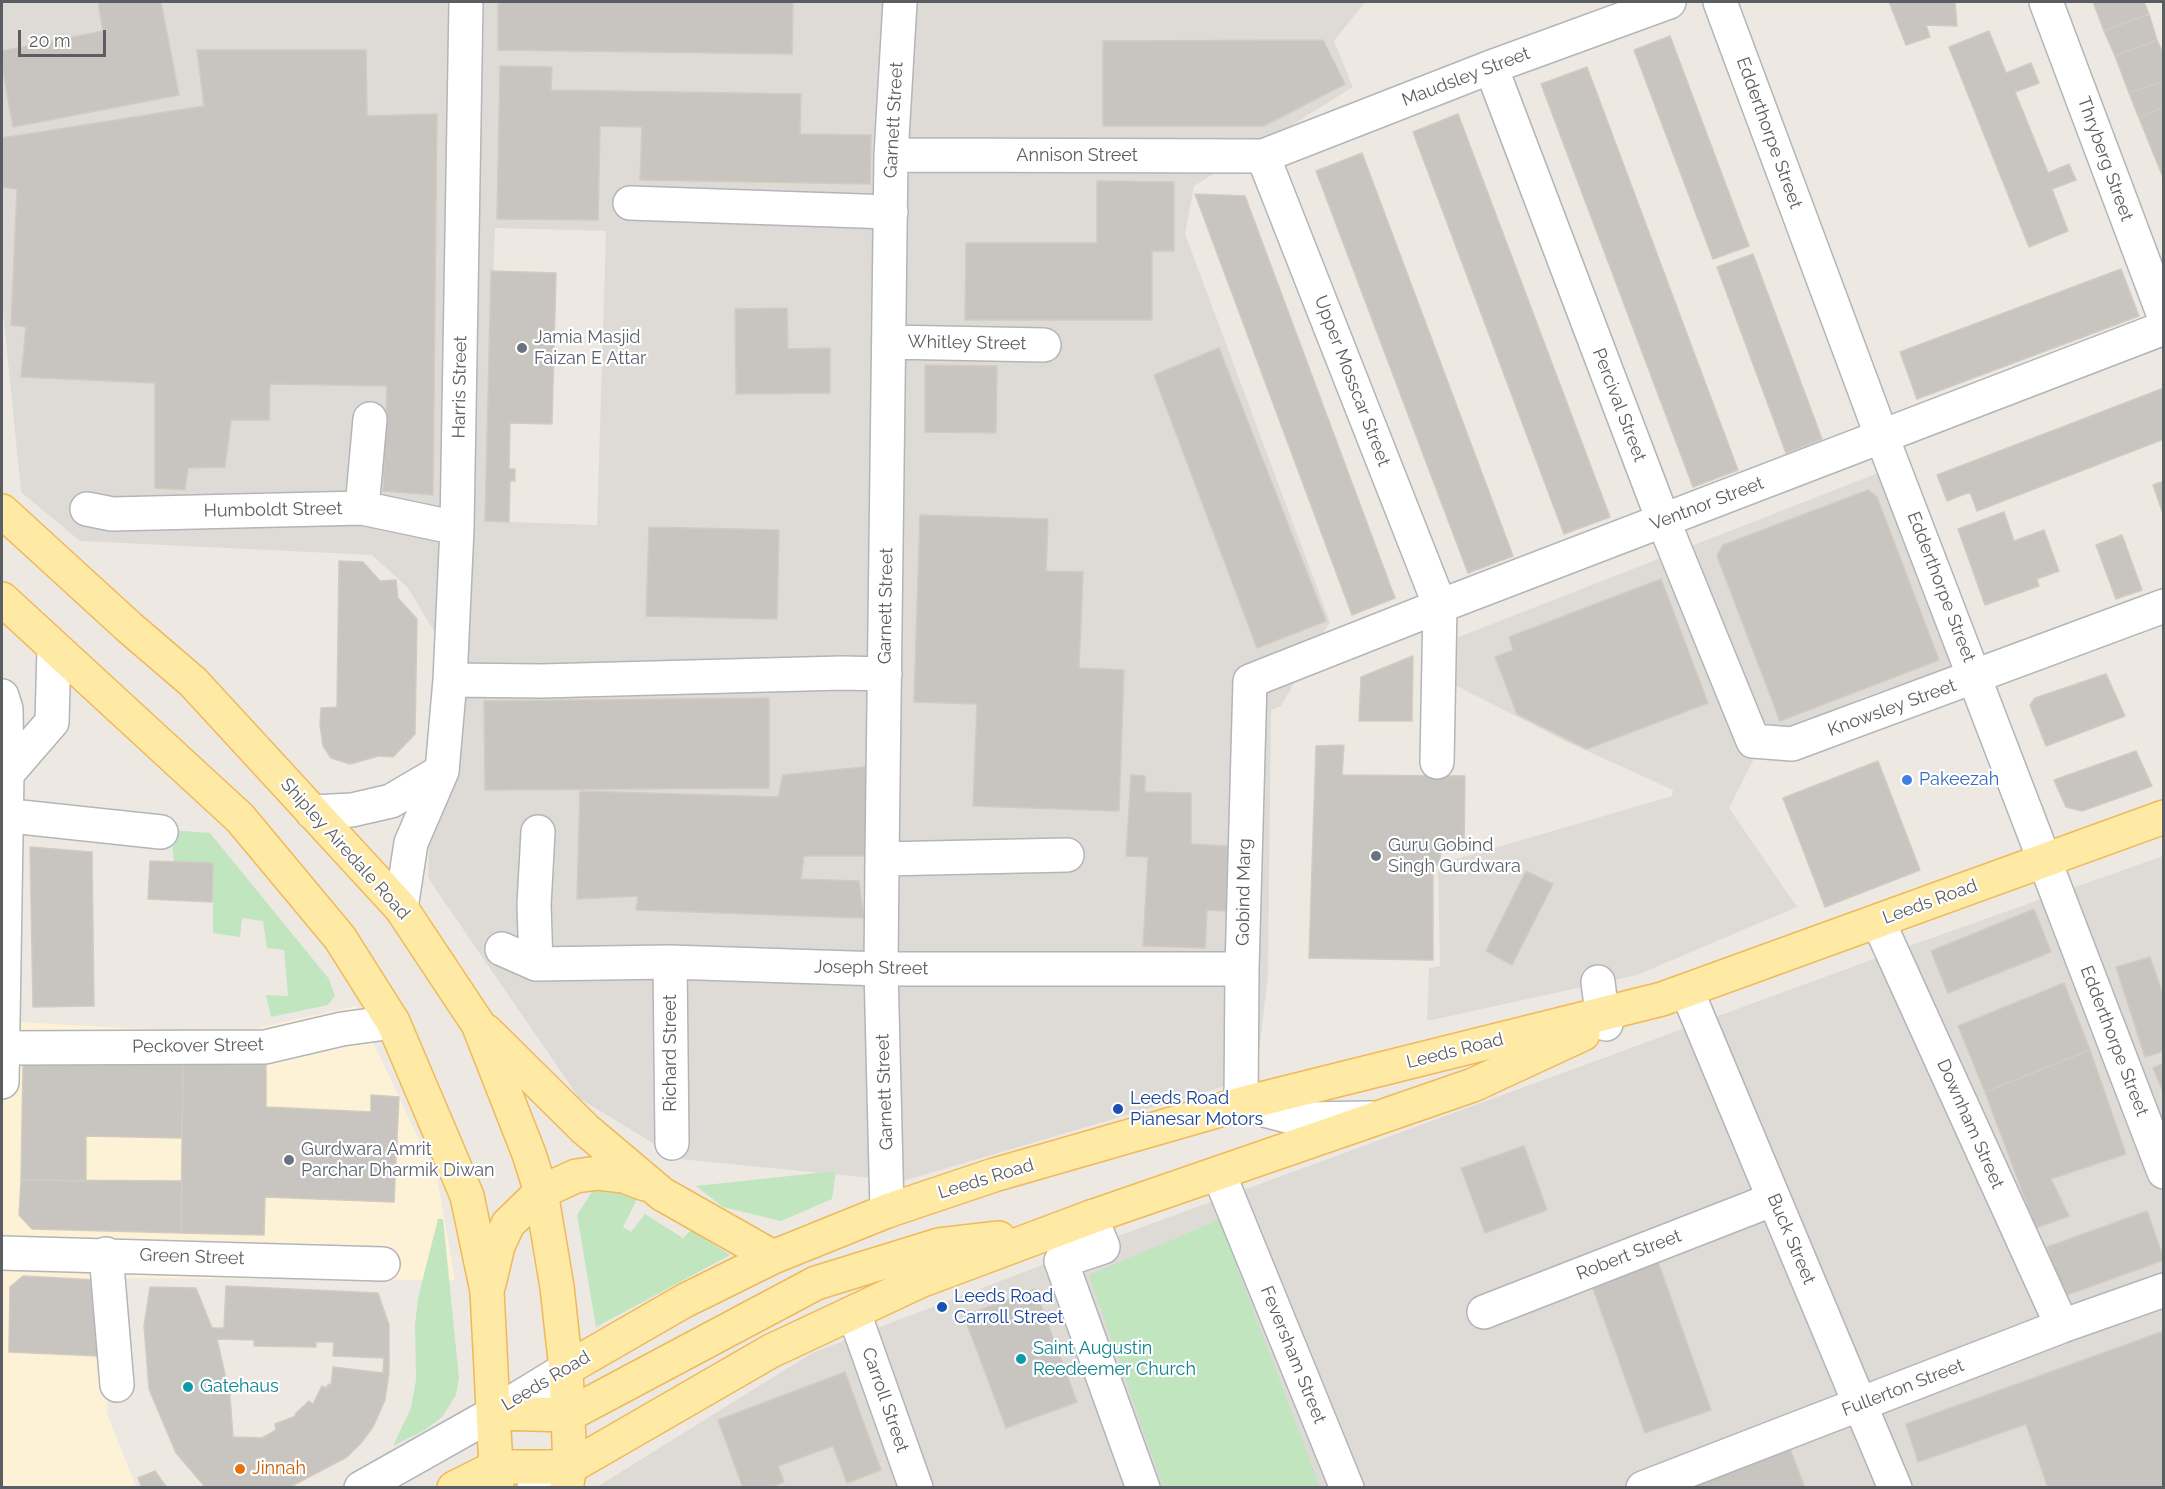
<!DOCTYPE html>
<style>
body{margin:0}
#map{position:relative;width:2165px;height:1489px;overflow:hidden;background:#ede9e2;font-family:Raleway,sans-serif}
canvas{display:block}
.frame{position:absolute;inset:0;border:3px solid #5a5e62;pointer-events:none}
.scale{position:absolute;left:18px;top:30px;width:88px;height:27px;box-sizing:border-box;border:3px solid #5a5e62;border-top:0;padding-left:8px;font-size:18px;line-height:21px;white-space:nowrap;color:#5a5e62;-webkit-text-stroke:4px #fff;paint-order:stroke}
</style>
<div id="map">
<canvas width="2165" height="1489"></canvas>
<div class="frame"></div>
<div class="scale">20 m</div>
</div>
<script>
const g = document.querySelector('canvas').getContext('2d');
g.lineJoin = 'round';
function fill(path, color) {
  g.fillStyle = color;
  g.fill(path, 'evenodd');
}
function shape(rows) {
  const path = new Path2D();
  for (const r of rows) {
    path.moveTo(r[0], r[1]);
    for (let i = 2; i < r.length; i += 2) path.lineTo(r[i], r[i + 1]);
  }
  return path;
}
function strokePath(path, color, width, dash) {
  g.strokeStyle = color;
  g.lineWidth = width;
  g.lineCap = dash ? 'butt' : 'round';
  g.setLineDash(dash || []);
  g.stroke(path);
}
function write(font, color, halo, rows, align = 'center') {
  g.font = font + ' Raleway,sans-serif';
  g.lineWidth = 4.5;
  g.setLineDash([]);
  g.textBaseline = 'middle';
  g.strokeStyle = halo;
  g.fillStyle = color;
  for (const [text, x, y, turn = 0] of rows) {
    g.save();
    g.translate(x, y);
    g.rotate((+turn || 0) * Math.PI / 180);
    g.textAlign = isNaN(turn) ? turn : align;
    if (halo) g.strokeText(text, 0, 0);
    g.fillText(text, 0, 0);
    g.restore();
  }
}
const commercial = shape([
 [356,1006,437,1178,455,1280,113,1278,107,1414,136,1487,2,1487,2,1021,231,1034]
]);
const industrial = shape([
 [2,2,1365,2,1334,41,1353,87,1194,186,1185,234,1330,622,1281,706,1271,710,1268,975,1256,1077,903,1181,679,1159,579,1098,428,878,437,636,408,588,372,555,80,541,21,492,2,301],
 [495,228,606,231,597,525,485,521],
 [1878,473,1957,666,1861,698,1757,753,1729,808,1797,907,1637,975,1427,1021,1429,968,1440,966,1438,868,1442,868,1443,863,1672,796,1673,790,1563,740,1449,682,1446,642],
 [2163,856,2163,1487,595,1488,812,1353,1126,1233,1909,946]
]);
const green = shape([
 [171,830,210,833,329,979,335,996,328,1005,271,1017,266,995,288,996,284,950,267,948,263,921,242,918,240,937,213,933,213,864,174,862],
 [836,1171,832,1199,781,1221,723,1207,696,1186],
 [595,1187,638,1197,623,1227,631,1232,645,1214,683,1238,691,1230,730,1255,596,1327,577,1215],
 [438,1219,443,1219,459,1378,456,1395,442,1417,425,1430,393,1446,411,1408,416,1380,415,1325,418,1298],
 [1219,1220,1320,1487,1163,1487,1089,1275]
]);
const building = shape([
 [98,2,161,2,179,95,13,127,2,66,2,51,103,31,98,2],
 [498,2,793,2,792,54,498,50,498,2],
 [1889,2,1955,2,1957,26,1926,25,1930,37,1906,45,1889,2],
 [2093,2,2144,2,2149,14,2104,31,2093,2],
 [2149,14,2157,40,2115,56,2104,31,2149,14],
 [1989,31,2006,73,2031,63,2039,83,2015,92,2048,173,2069,164,2076,180,2052,189,2068,231,2029,247,1949,47,1989,31],
 [1670,36,1749,246,1713,259,1634,50,1670,36],
 [1323,40,1345,84,1264,126,1103,126,1103,41,1323,40],
 [2157,40,2164,55,2164,81,2129,93,2115,56,2157,40],
 [197,50,366,50,367,116,437,114,433,495,383,491,387,386,270,384,269,420,231,420,225,467,188,468,185,490,155,488,155,383,21,377,26,327,11,325,17,189,2,187,2,138,204,106,197,50],
 [500,66,552,67,551,90,801,94,800,134,871,135,870,184,640,180,642,127,600,126,598,220,497,219,500,66],
 [1587,67,1738,470,1693,487,1541,84,1587,67],
 [2164,81,2164,107,2139,118,2129,93,2164,81],
 [2164,107,2164,180,2139,118,2164,107],
 [1458,114,1610,517,1564,534,1413,132,1458,114],
 [1362,153,1513,556,1468,573,1316,171,1362,153],
 [1097,181,1174,182,1174,251,1152,251,1152,320,965,320,966,243,1097,243,1097,181],
 [1195,194,1245,196,1395,598,1352,615,1195,194],
 [1753,254,1822,439,1786,453,1717,267,1753,254],
 [2121,269,2139,316,1917,399,1900,352,2121,269],
 [491,271,556,273,552,424,510,423,509,469,515,469,515,481,510,481,509,522,485,521,491,271],
 [787,308,788,349,830,348,830,393,736,394,735,309,787,308],
 [1219,348,1326,621,1257,648,1154,375,1219,348],
 [925,365,997,366,996,433,925,432,925,365],
 [2164,388,2164,439,1977,511,1970,492,1947,501,1937,475,2164,388],
 [2164,481,2164,517,2153,485,2164,481],
 [1868,490,1877,497,1939,660,1780,721,1717,556,1723,545,1868,490],
 [2004,512,2014,541,2044,530,2059,571,2037,579,2039,586,1985,605,1958,529,2004,512],
 [920,515,1048,519,1046,571,1083,572,1079,668,1124,670,1119,811,973,806,977,704,914,702,920,515],
 [649,527,779,530,777,619,646,616,649,527],
 [2122,535,2142,590,2116,599,2096,545,2122,535],
 [339,561,363,562,380,581,396,580,398,598,417,619,415,734,393,757,379,756,350,764,331,758,323,746,320,725,321,708,337,707,339,561],
 [1661,579,1708,703,1587,749,1517,714,1495,657,1513,650,1509,637,1661,579],
 [1413,656,1412,721,1359,721,1361,677,1413,656],
 [2106,674,2125,716,2046,746,2030,705,2035,698,2106,674],
 [769,698,769,788,485,790,484,701,769,698],
 [1344,745,1342,775,1465,776,1464,847,1442,845,1439,865,1433,865,1433,960,1309,958,1316,746,1344,745],
 [2136,751,2152,786,2082,811,2066,807,2054,780,2136,751],
 [1878,761,1920,870,1825,907,1783,798,1878,761],
 [874,766,867,856,804,856,801,879,859,881,864,918,636,910,638,896,577,899,580,791,778,797,783,775,874,766],
 [1131,775,1145,776,1145,792,1191,793,1191,844,1229,846,1228,911,1207,910,1205,948,1143,946,1148,857,1126,856,1131,775],
 [30,847,92,852,94,1006,33,1007,30,847],
 [150,861,213,863,212,902,148,899,150,861],
 [1526,871,1553,884,1512,965,1486,951,1526,871],
 [2034,909,2051,952,1948,993,1931,951,2034,909],
 [2150,957,2164,998,2164,1051,2145,1057,2116,967,2150,957],
 [2064,983,2090,1050,1985,1092,1958,1026,2064,983],
 [2090,1050,2126,1154,2051,1179,2069,1216,2036,1228,1985,1092,2090,1050],
 [2164,1063,2164,1094,2153,1068,2164,1063],
 [183,1064,266,1065,266,1107,371,1112,371,1095,399,1097,394,1202,265,1197,264,1235,181,1233,183,1064],
 [183,1064,182,1138,86,1136,86,1181,21,1180,23,1065,183,1064],
 [1524,1146,1547,1210,1485,1233,1461,1168,1524,1146],
 [21,1180,182,1181,181,1233,32,1229,19,1215,21,1180],
 [2147,1211,2164,1260,2064,1296,2047,1247,2147,1211],
 [1658,1262,1711,1410,1645,1433,1592,1286,1658,1262],
 [23,1276,96,1280,99,1356,9,1352,10,1287,23,1276],
 [226,1286,378,1293,389,1325,389,1373,385,1400,373,1427,361,1443,347,1457,288,1488,206,1488,176,1453,149,1389,144,1326,150,1287,196,1288,212,1328,224,1328,226,1286],
 [217,1339,254,1340,254,1346,316,1347,316,1342,334,1342,333,1356,384,1358,383,1373,333,1367,331,1385,328,1384,327,1388,322,1386,313,1404,309,1401,295,1414,296,1416,275,1424,276,1430,262,1438,233,1437,230,1396,217,1339],
 [1035,1289,1077,1402,1006,1428,964,1316,1035,1289],
 [2164,1331,2164,1488,2048,1488,2026,1424,1918,1462,1906,1424,2164,1331],
 [845,1372,881,1470,847,1483,833,1446,778,1466,784,1482,769,1488,743,1488,718,1420,845,1372],
 [1789,1446,1805,1488,1687,1488,1789,1446],
 [155,1471,167,1488,142,1488,138,1478,155,1471]
]);
const minor = shape([
 [1720,2,1882,437,2164,1172],
 [2046,2,2164,316],
 [1491,67,1663,520,1753,741,1792,744,2164,606],
 [891,155,1263,156,1491,67,1669,2],
 [1263,156,1440,606,1437,762],
 [630,203,891,212],
 [889,342,1044,345],
 [362,508,370,419],
 [87,509,112,514,362,508,457,528],
 [450,680,541,681,842,673,885,674],
 [2,696,6,709,7,774,2,1082],
 [442,771,450,680,457,528,466,2],
 [7,774,52,722,54,648],
 [312,812,352,810,391,801,442,771,411,843,401,908],
 [2,815,161,832],
 [882,859,1067,855],
 [1878,921,2062,1326],
 [502,949,536,964,670,962,881,969,1242,969],
 [670,962,672,1143],
 [536,964,534,905,538,832],
 [1598,982,1602,1014,1606,1024],
 [1687,991,1895,1488],
 [2,1048,265,1047,342,1029,393,1022],
 [1371,1118,1299,1119,1241,1104,1242,969,1250,681,1440,606,2164,328],
 [1219,1174,1347,1488],
 [887,1211,881,969,882,859,891,155,900,2],
 [1091,1217,1103,1247,1061,1261,1143,1488],
 [2,1253,383,1264],
 [106,1254,117,1385],
 [1484,1312,1774,1199],
 [854,1313,916,1488],
 [361,1488,494,1413,566,1369],
 [534,1488,570,1467],
 [1643,1488,2062,1326,2164,1290]
]);
const major = shape([
 [2,511,130,628,193,682,401,908,478,1024,529,1154,541,1192,557,1287,566,1369,570,1467,567,1484],
 [2,599,240,818,340,938,393,1022,467,1196,487,1291,497,1488],
 [486,1031,585,1129,662,1194,773,1257],
 [489,1284,498,1246,508,1224,541,1192,576,1176,598,1173,624,1176,645,1184],
 [566,1369,684,1301,773,1257,887,1211,994,1175,1241,1104,1662,999,2164,817],
 [494,1413,568,1415,816,1283,939,1245,999,1238],
 [570,1467,771,1351,920,1281,1091,1217,1473,1085,1583,1034],
 [454,1488,496,1467,570,1467]
]);
const markers = [
 [522,348,6,"#6b7280"],
 [1907,780,6,"#3f7fe0"],
 [1376,856,6,"#6b7280"],
 [1118,1109,6,"#1a4fb4"],
 [289,1160,6,"#6b7280"],
 [942,1307,6,"#1a4fb4"],
 [1021,1359,6,"#0f9aa8"],
 [188,1387,6,"#0f9aa8"],
 [240,1469,6,"#e8710a"]
];
const streetNames = [
 ["Maudsley Street",1466,77,-21],
 ["Garnett Street",894,120,-87],
 ["Edderthorpe Street",1769,133,70],
 ["Annison Street",1077,156],
 ["Thryberg Street",2105,159,70],
 ["Whitley Street",967,343,1],
 ["Upper Mosscar Street",1352,381,69],
 ["Harris Street",460,387,-89],
 ["Percival Street",1619,405,69],
 ["Ventnor Street",1707,504,-21],
 ["Humboldt Street",273,510,-1],
 ["Edderthorpe Street",1941,587,69],
 ["Garnett Street",886,606,-89],
 ["Knowsley Street",1892,708,-20],
 ["Shipley Airedale Road",345,849,48],
 ["Gobind Marg",1244,892,-89],
 ["Leeds Road",1930,902,-20],
 ["Joseph Street",871,968,1],
 ["Edderthorpe Street",2114,1041,69],
 ["Peckover Street",198,1046,-1],
 ["Leeds Road",1455,1051,-14],
 ["Richard Street",671,1053,-90],
 ["Garnett Street",885,1092,-92],
 ["Downham Street",1970,1124,66],
 ["Leeds Road",986,1179,-17],
 ["Buck Street",1791,1239,67],
 ["Robert Street",1629,1255,-21],
 ["Green Street",192,1257,2],
 ["Feversham Street",1293,1355,68],
 ["Leeds Road",546,1381,-31],
 ["Fullerton Street",1903,1388,-21],
 ["Carroll Street",885,1400,71]
];
const worshipNames = [
 ["Jamia Masjid",534,338],
 ["Faizan E Attar",534,359],
 ["Guru Gobind",1388,846],
 ["Singh Gurdwara",1388,867],
 ["Gurdwara Amrit",301,1150],
 ["Parchar Dharmik Diwan",301,1171]
];
const shopNames = [
 ["Pakeezah",1919,780]
];
const transitNames = [
 ["Leeds Road",1130,1099],
 ["Pianesar Motors",1130,1120],
 ["Leeds Road",954,1297],
 ["Carroll Street",954,1318]
];
const cultureNames = [
 ["Saint Augustin",1033,1349],
 ["Reedeemer Church",1033,1370],
 ["Gatehaus",200,1387]
];
const foodNames = [
 ["Jinnah",252,1469]
];
fill(commercial, '#fdf1d6');
fill(industrial, '#dedbd6');
fill(green, '#c1e5be');
fill(building, '#c8c4bf');
strokePath(building, '#d1cbc0', 1.5);
strokePath(minor, '#b2b5b9', 36);
strokePath(major, '#f0b958', 36);
strokePath(minor, '#fff', 33);
strokePath(major, '#fee9a5', 33);
for (const [x, y, r, color] of markers) {
  const dot = new Path2D();
  dot.arc(x, y, r, 0, 2 * Math.PI);
  g.fillStyle = color;
  g.fill(dot);
  strokePath(dot, '#fff', 2);
}
write('18px', '#5a5e62', '#fff', streetNames);
write('18px', '#5b616d', '#fff', worshipNames, 'left');
write('18px', '#366cbe', '#fff', shopNames, 'left');
write('18px', '#164399', '#fff', transitNames, 'left');
write('18px', '#0d838f', '#fff', cultureNames, 'left');
write('18px', '#c56008', '#fff', foodNames, 'left');
</script>
